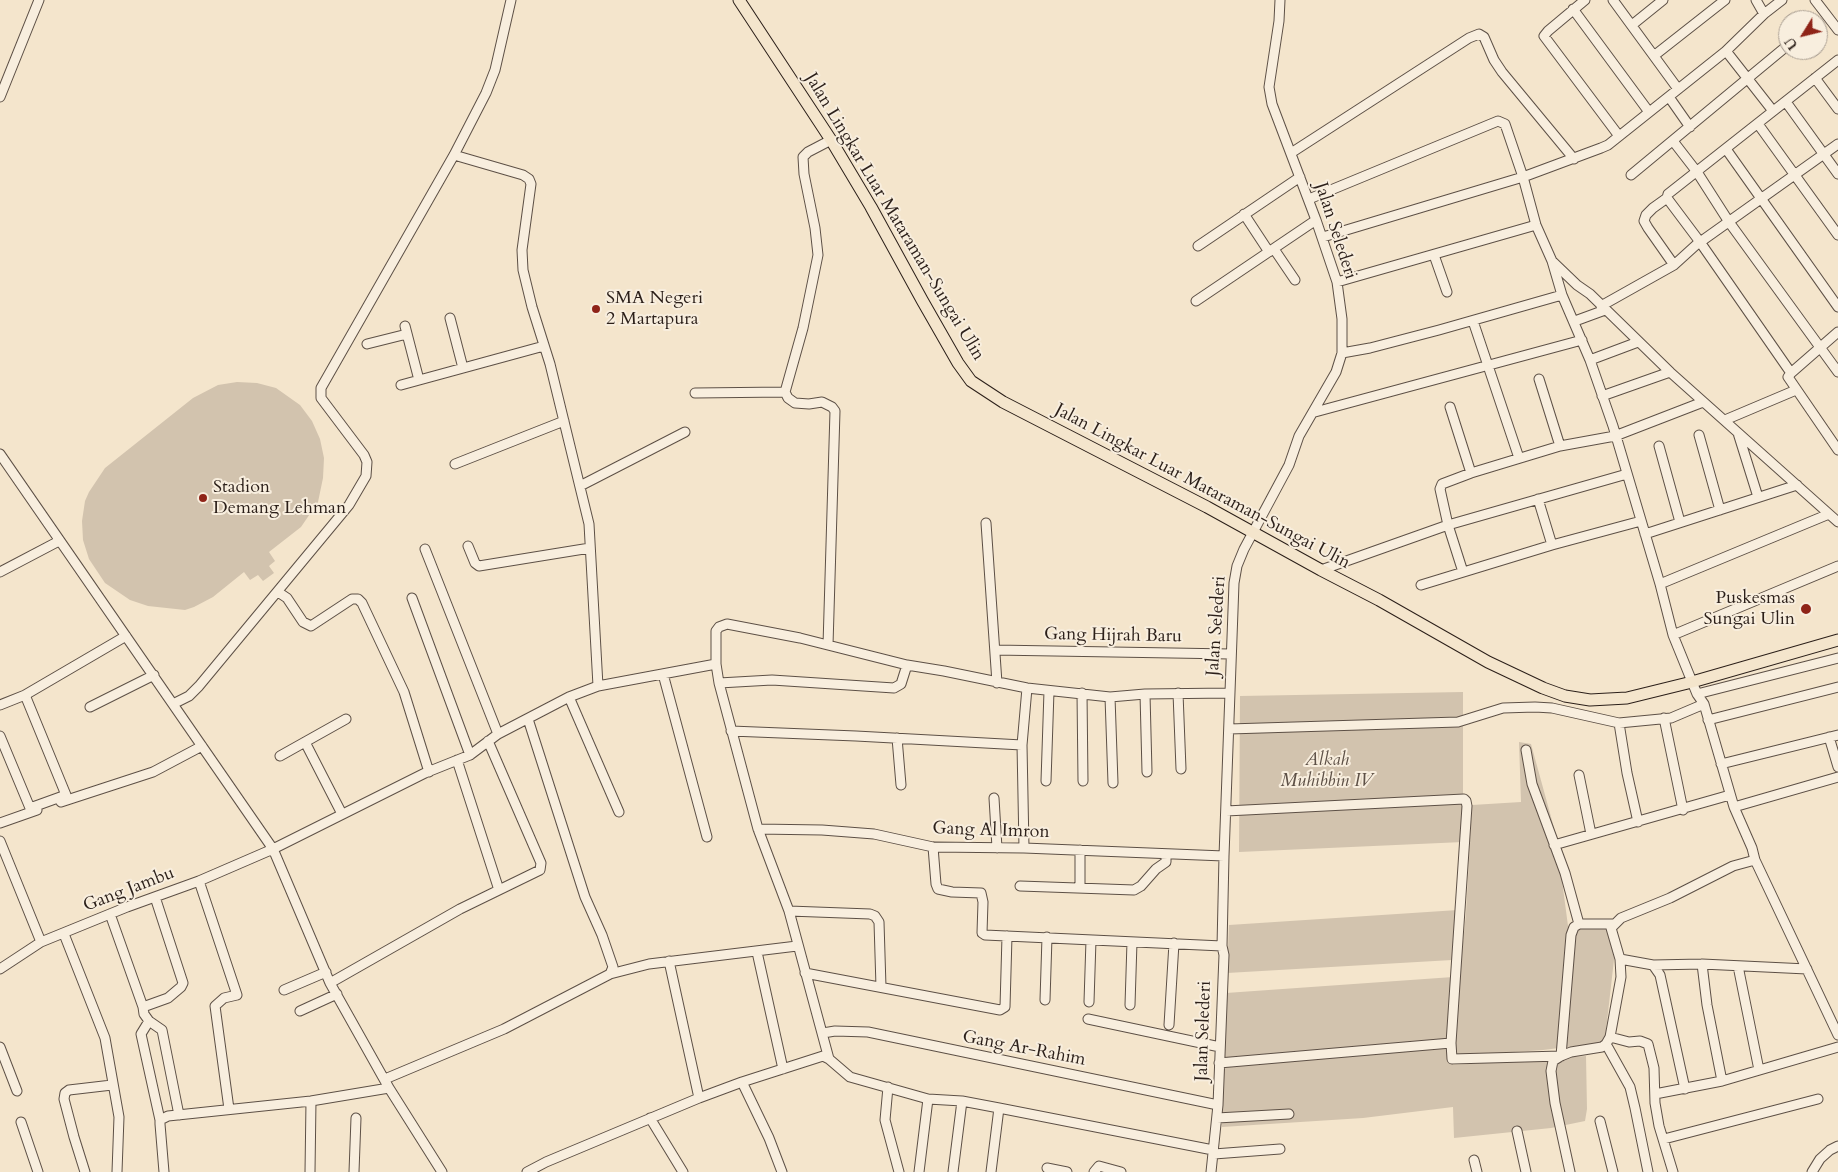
<!DOCTYPE html>
<style>
body{margin:0}
#map{position:relative;width:1838px;height:1172px;overflow:hidden;background:#f4e5cc;font-family:Cardo,serif}
canvas{display:block}
.north{position:absolute;left:1778px;top:10px;width:50px;height:50px;box-sizing:border-box;background:#f8eede;border:1px solid #a69b8f;border-radius:50%;rotate:234deg;font-size:14px;font-weight:700;line-height:20px;text-align:center;color:#2b1f19}
.north::after{content:'';display:block;margin:auto;width:18px;height:22px;background:#8f2418;clip-path:polygon(50% 0,100% 100%,50% 72%,0 100%)}
</style>
<div id="map">
<canvas width="1838" height="1172"></canvas>
<div class="north">U</div>
</div>
<script>
const g = document.querySelector('canvas').getContext('2d');
g.lineJoin = 'round';
function fill(path, color) {
  g.fillStyle = color;
  g.fill(path, 'evenodd');
}
function shape(rows) {
  const path = new Path2D();
  for (const r of rows) {
    path.moveTo(r[0], r[1]);
    for (let i = 2; i < r.length; i += 2) path.lineTo(r[i], r[i + 1]);
  }
  return path;
}
function strokePath(path, color, width, dash) {
  g.strokeStyle = color;
  g.lineWidth = width;
  g.lineCap = dash ? 'butt' : 'round';
  g.setLineDash(dash || []);
  g.stroke(path);
}
function write(font, color, halo, rows, align = 'center') {
  g.font = font + ' Cardo,serif';
  g.lineWidth = 4;
  g.setLineDash([]);
  g.textBaseline = 'middle';
  g.strokeStyle = halo;
  g.fillStyle = color;
  for (const [text, x, y, turn = 0] of rows) {
    g.save();
    g.translate(x, y);
    g.rotate((+turn || 0) * Math.PI / 180);
    g.textAlign = isNaN(turn) ? turn : align;
    if (halo) g.strokeText(text, 0, 0);
    g.fillText(text, 0, 0);
    g.restore();
  }
}
const green = shape([
 [237,382,257,383,276,388,300,405,312,421,320,439,324,458,323,478,318,502,301,527,269,552,275,561,269,566,274,573,263,581,258,575,250,580,244,572,213,597,194,607,185,610,148,606,130,600,105,583,89,559,83,540,82,521,85,501,89,492,105,468,193,398,218,385],
 [1463,692,1463,842,1239,852,1240,696],
 [1519,742,1531,744,1556,835,1568,926,1610,926,1616,942,1605,1039,1600,1043,1543,1050,1456,1056,1453,1039,1466,913,1472,805,1521,802],
 [1458,910,1452,960,1227,973,1229,925],
 [1453,977,1450,1010,1453,1065,1586,1056,1587,1109,1585,1121,1551,1128,1454,1138,1453,1107,1363,1118,1222,1127,1226,993]
]);
const minor = shape([
 [1585,0,1548,31,1544,36,1619,136],
 [1613,0,1678,89],
 [1756,0,1764,14],
 [1815,0,1838,30],
 [1573,9,1649,112],
 [1632,25,1663,0],
 [1726,51,1773,111],
 [1655,55,1725,0],
 [1815,78,1838,109],
 [0,97,39,0],
 [1669,97,1690,127],
 [1786,102,1838,174],
 [1758,124,1838,235],
 [1673,141,1697,172,1729,222,1838,372],
 [1726,149,1838,307],
 [1291,153,1469,38,1479,34,1484,37,1494,60,1502,72,1574,159],
 [454,155,523,175,529,179,531,184,522,250,523,270,532,307,550,364,589,524,598,686],
 [1631,175,1788,45],
 [1667,198,1700,242,1791,373],
 [1309,199,1498,121,1505,124,1523,177,1536,225,1552,261,1562,295,1590,360,1613,426,1660,584,1673,635,1697,694,1704,704,1734,807,1752,848,1755,860,1733,866,1670,898,1621,918,1611,928,1620,959,1621,977,1610,1037,1606,1044,1602,1047,1571,1052,1561,1056,1553,1061,1551,1071,1555,1103,1570,1172],
 [1244,214,1269,252],
 [1323,237,1523,177,1601,148,1608,145,1726,51,1764,14,1782,0],
 [1198,246,1300,177],
 [1274,249,1295,280],
 [1434,255,1447,292],
 [1552,261,1577,285,1590,294,1670,372,1838,522],
 [1674,265,1648,228,1644,221,1646,215,1653,208,1667,198,1668,194,1838,60],
 [1337,282,1536,225],
 [1196,301,1316,220],
 [1601,306,1674,265,1696,245,1838,144],
 [450,318,463,368],
 [1473,321,1519,458],
 [1575,321,1605,310],
 [405,326,419,380],
 [1838,332,1791,373,1788,377,1838,450],
 [367,344,407,334],
 [1342,353,1370,348,1439,330,1562,295],
 [1590,360,1638,342],
 [1539,379,1560,446],
 [401,385,544,346],
 [785,392,803,328,818,255,815,228,804,174,803,157,808,152,831,140],
 [695,393,785,392,788,398,795,403,809,404,822,402,832,407,835,411,828,645],
 [1602,396,1670,372],
 [1450,407,1471,473],
 [1315,412,1582,340],
 [1725,420,1796,390],
 [1738,433,1758,497],
 [1699,435,1720,510],
 [1659,446,1680,522],
 [0,454,273,849,330,983,389,1088,442,1172],
 [455,464,564,421],
 [580,486,685,432],
 [1538,499,1552,545],
 [986,523,997,683],
 [1645,534,1797,485],
 [468,546,475,563,479,566,590,548],
 [425,549,498,734],
 [1321,570,1448,525,1627,474],
 [0,572,59,541],
 [1463,572,1448,525,1440,489,1442,484,1471,473,1560,446,1615,436,1703,402],
 [1660,584,1829,514],
 [1421,585,1552,545,1641,521],
 [278,592,287,598,303,622,311,626,352,599,358,599,362,603,404,692,429,772],
 [412,598,470,755],
 [1673,635,1838,566],
 [995,650,1231,654],
 [663,674,707,837],
 [719,683,772,680,894,688,901,684,907,665],
 [1082,693,1083,781],
 [1178,693,1181,769],
 [1145,694,1147,772],
 [1697,694,1838,658],
 [569,697,619,812],
 [1110,697,1113,783],
 [173,704,189,696,199,686,349,505,366,476,367,462,364,455,321,398,321,388,454,155,486,93,495,70,511,0],
 [0,705,25,695,126,636],
 [90,707,154,675],
 [1664,718,1683,810],
 [528,719,585,897,602,935,613,967,610,974,649,964,797,946],
 [1708,720,1838,687],
 [1619,723,1627,773,1638,822],
 [1229,729,1458,722,1503,708,1535,707,1552,708,1619,723,1671,718,1704,704],
 [731,731,856,736,1022,745],
 [0,736,30,808,66,795,25,695],
 [1829,737,1838,767],
 [897,738,901,785],
 [305,742,342,814],
 [1526,750,1532,784,1565,873,1579,924],
 [280,756,346,719],
 [457,760,499,890],
 [1721,764,1838,735],
 [1579,775,1591,834],
 [1046,781,1049,691],
 [994,798,997,848],
 [61,802,153,772,202,746],
 [1734,807,1838,777],
 [1226,811,1464,799,1466,801,1467,806,1451,1043,1452,1059,1561,1056,1571,935,1574,927,1579,924,1614,924],
 [0,823,37,810],
 [758,829,822,830,874,834,933,847,1024,848,1224,856],
 [0,841,41,942],
 [1554,845,1730,795],
 [933,847,936,884,938,889,952,892,981,893,983,902,982,933,985,935,1222,946],
 [1024,848,1022,745,1027,688],
 [1755,860,1838,1035],
 [199,881,237,995,224,998,215,1006,229,1109],
 [1020,886,1134,890,1141,886,1156,869,1166,862,1166,854],
 [1080,888,1080,850],
 [789,911,870,914,875,916,879,922,881,987],
 [110,914,143,1007,144,1014,149,1021,162,1030,179,1115],
 [64,934,105,1038,119,1117,117,1172],
 [757,952,783,1069],
 [1620,959,1653,965,1660,975,1685,1089],
 [669,961,699,1098],
 [1702,964,1707,1005,1722,1081],
 [1653,965,1702,964,1807,969],
 [1738,966,1759,1070],
 [0,969,41,942,127,907,199,881,273,849,425,773,470,755,498,734,569,697,598,686,716,664],
 [805,973,1000,1010,1005,1007,1007,936],
 [330,983,460,909,540,870,541,863,488,741],
 [284,990,326,972],
 [1045,1000,1047,937],
 [1089,1002,1091,940],
 [1130,1005,1132,942],
 [143,1007,168,998,181,987,183,983,155,897],
 [300,1011,337,994],
 [1088,1019,1220,1047],
 [149,1021,141,1034,160,1120],
 [1169,1025,1174,943],
 [823,1033,835,1031,868,1032,1218,1105],
 [1610,1037,1629,1042,1640,1041,1648,1044,1654,1068,1655,1103,1659,1126,1673,1172],
 [1606,1044,1630,1087,1635,1108,1648,1172],
 [0,1047,17,1091],
 [829,1059,789,911,758,829,719,683,716,664,716,631,719,627,727,624,800,638,907,665,944,671,1027,688,1110,697,1145,694,1229,693],
 [1219,1063,1451,1043],
 [385,1079,504,1029,610,974],
 [742,1082,769,1138,782,1172],
 [888,1087,885,1120,899,1172],
 [1655,1094,1722,1081,1838,1047],
 [650,1118,683,1172],
 [1217,1118,1289,1114],
 [1600,1121,1613,1172],
 [21,1122,38,1172],
 [1517,1131,1526,1172],
 [1664,1139,1818,1099],
 [1214,1154,1280,1149],
 [1474,1160,1477,1172],
 [1047,1168,1067,1172],
 [85,1172,74,1137,64,1099,65,1093,69,1090,112,1085],
 [164,1172,160,1124,160,1120,168,1116,311,1101,389,1088],
 [310,1172,311,1101],
 [354,1172,356,1118],
 [527,1172,546,1162,699,1098,742,1082,823,1056,829,1059,850,1077,928,1099,962,1101,999,1108,1213,1150],
 [919,1172,928,1099],
 [953,1172,962,1101],
 [991,1172,999,1108],
 [1094,1172,1099,1166,1121,1172],
 [1211,1172,1218,1105,1224,955,1222,946,1224,856,1234,583,1237,566,1244,549,1289,465,1299,436,1336,372,1342,353,1342,319,1337,282,1316,220,1272,104,1269,87,1279,21,1280,0],
 [1812,1172,1820,1159,1830,1150,1838,1146]
]);
const major = shape([
 [739,0,831,140,871,207,922,300,958,363,971,381,1003,402,1207,507,1321,570,1379,600,1488,662,1543,688,1565,696,1590,700,1627,698,1692,682,1838,640]
]);
const markers = [
 [596,309,5,"#8f2418"],
 [203,498,5,"#8f2418"],
 [1806,609,6,"#8f2418"]
];
const streetNames = [
 ["Jalan Lingkar Luar Mataraman-Sungai Ulin",894,217,59],
 ["Jalan Selederi",1335,231,72],
 ["Jalan Lingkar Luar Mataraman-Sungai Ulin",1202,487,28],
 ["Jalan Selederi",1217,626,-86],
 ["Gang Hijrah Baru",1113,636,1],
 ["Gang Al Imron",991,831,2],
 ["Gang Jambu",129,890,-21],
 ["Jalan Selederi",1204,1031,-88],
 ["Gang Ar-Rahim",1024,1049,11]
];
const poiNames = [
 ["SMA Negeri",606,299],
 ["2 Martapura",606,320],
 ["Stadion",213,488],
 ["Demang Lehman",213,509],
 ["Puskesmas",1795,599,"right"],
 ["Sungai Ulin",1795,620,"right"]
];
const parkNames = [
 ["Alkah",1327,761],
 ["Muhibbin IV",1327,782]
];
fill(green, '#d2c3ae');
strokePath(minor, '#5d5046', 11);
strokePath(major, '#2b1f19', 13);
strokePath(minor, '#f8eede', 9);
strokePath(major, '#f4e5cc', 11);
for (const [x, y, r, color] of markers) {
  const dot = new Path2D();
  dot.arc(x, y, r, 0, 2 * Math.PI);
  g.fillStyle = color;
  g.fill(dot);
  strokePath(dot, '#f8eede', 2);
}
write('18px', '#2b1f19', '#f8eede', streetNames);
write('18px', '#2b1f19', '#f8eede', poiNames, 'left');
write('italic 18px', '#5d5046', '#f8eede', parkNames);
</script>
